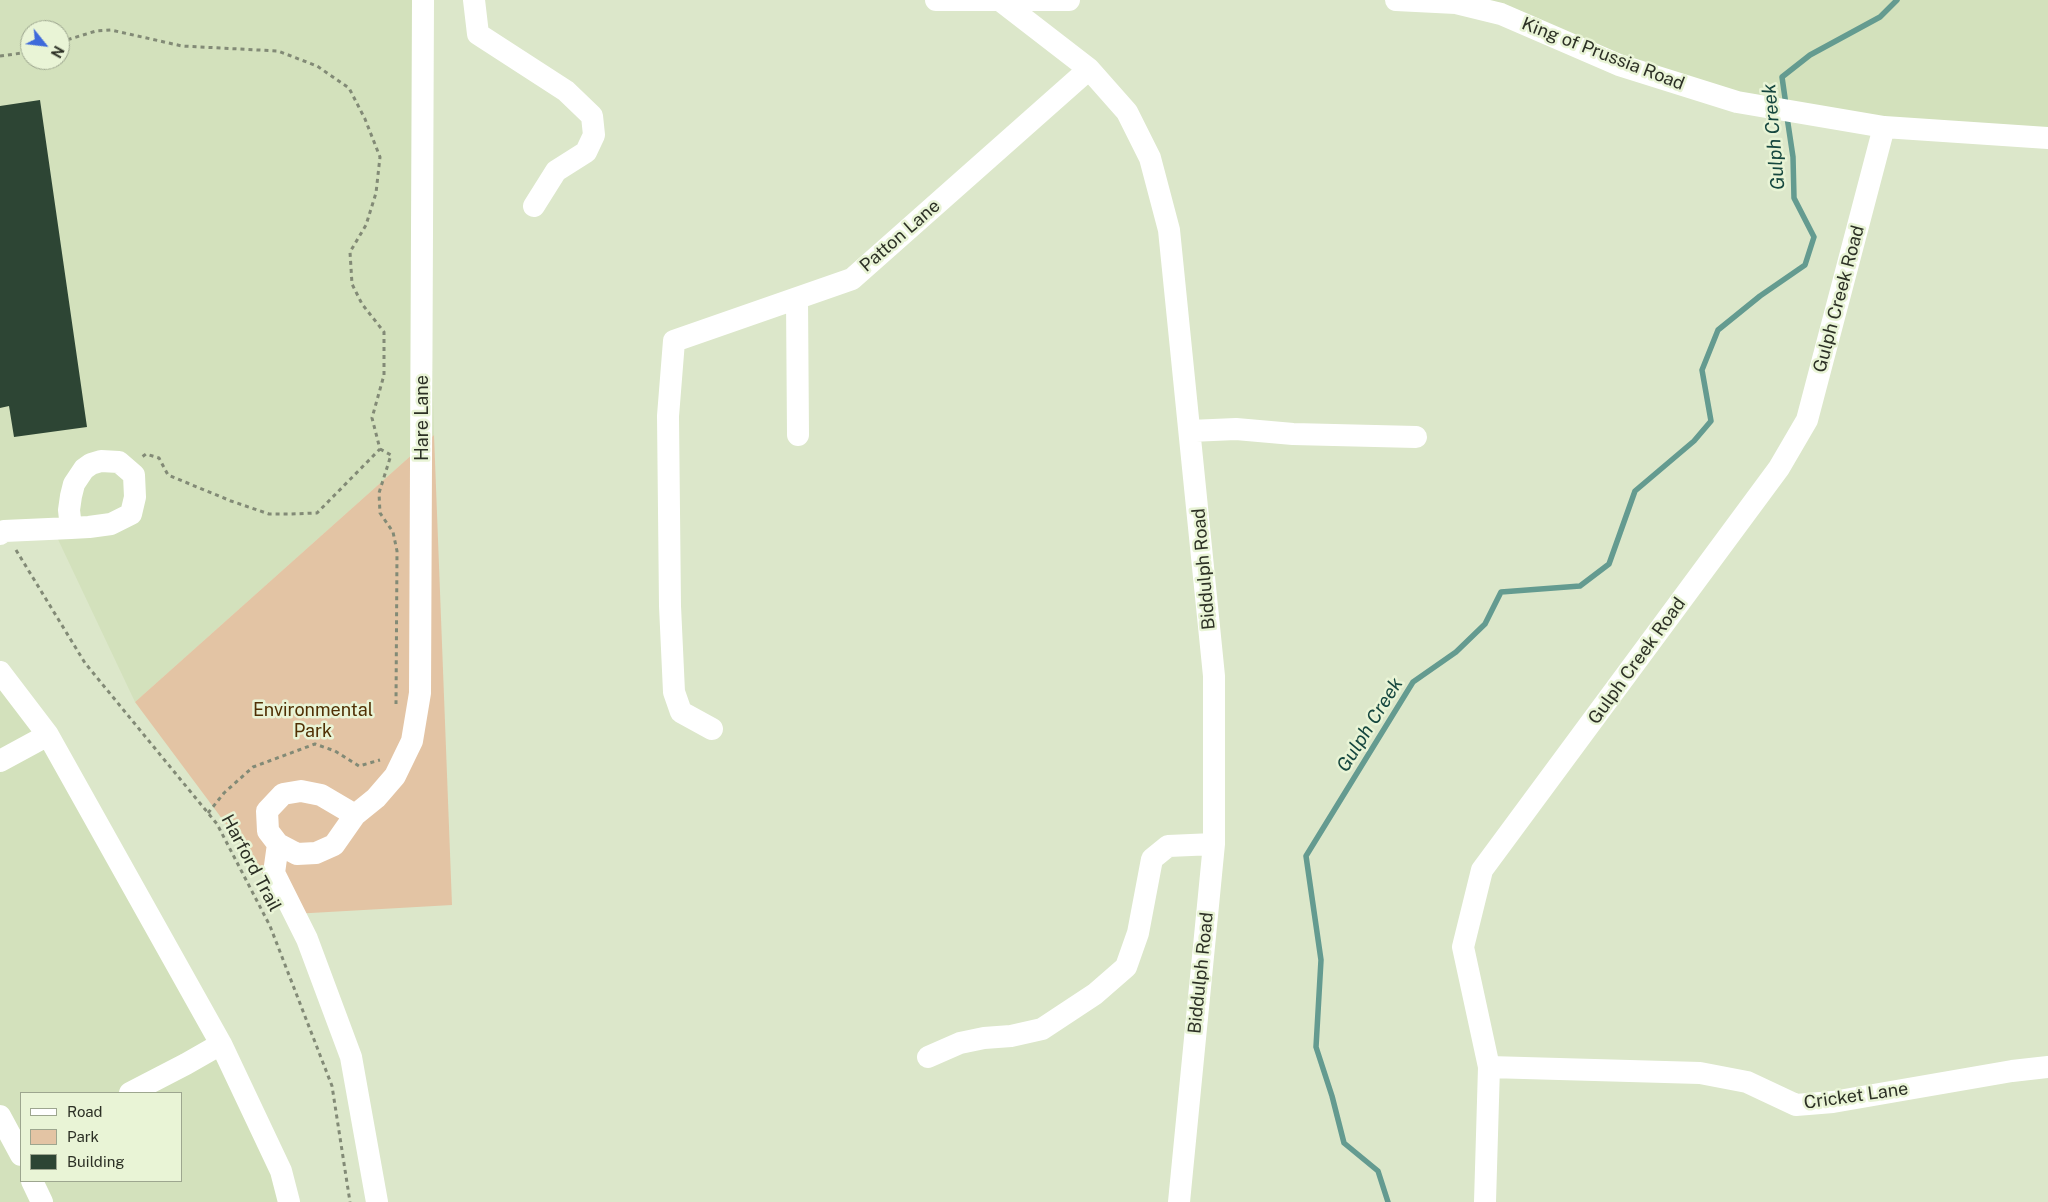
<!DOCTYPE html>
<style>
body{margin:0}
#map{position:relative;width:2048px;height:1202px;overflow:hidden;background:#dce7ca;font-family:"Public Sans",sans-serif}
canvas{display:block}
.legend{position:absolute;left:20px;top:1092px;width:162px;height:90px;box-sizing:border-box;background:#e9f4d6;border:1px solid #9da68f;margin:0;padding:6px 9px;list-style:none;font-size:15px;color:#2c3025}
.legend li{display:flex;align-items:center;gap:10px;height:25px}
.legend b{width:25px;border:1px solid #9da68f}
.north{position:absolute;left:20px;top:20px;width:50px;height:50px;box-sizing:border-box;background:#e9f4d6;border:1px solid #9da68f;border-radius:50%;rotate:119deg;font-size:14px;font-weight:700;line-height:20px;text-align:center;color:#2c3025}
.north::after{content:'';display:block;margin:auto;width:18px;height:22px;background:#3e6adb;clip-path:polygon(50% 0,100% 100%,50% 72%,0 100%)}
</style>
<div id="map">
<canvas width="2048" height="1202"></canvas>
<ul class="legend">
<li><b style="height:6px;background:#fff"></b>Road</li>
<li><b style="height:14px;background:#e3c4a4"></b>Park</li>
<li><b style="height:14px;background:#2d4534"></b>Building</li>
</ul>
<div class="north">N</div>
</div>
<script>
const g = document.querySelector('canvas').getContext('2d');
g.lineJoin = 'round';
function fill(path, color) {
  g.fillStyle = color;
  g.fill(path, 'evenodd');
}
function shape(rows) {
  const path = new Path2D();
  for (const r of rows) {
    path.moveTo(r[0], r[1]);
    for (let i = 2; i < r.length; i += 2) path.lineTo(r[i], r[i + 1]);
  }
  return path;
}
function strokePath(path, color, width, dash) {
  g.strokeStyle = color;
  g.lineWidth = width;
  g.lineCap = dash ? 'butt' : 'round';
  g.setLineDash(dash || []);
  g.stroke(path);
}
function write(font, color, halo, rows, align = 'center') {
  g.font = font + ' "Public Sans",sans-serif';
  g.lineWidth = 5;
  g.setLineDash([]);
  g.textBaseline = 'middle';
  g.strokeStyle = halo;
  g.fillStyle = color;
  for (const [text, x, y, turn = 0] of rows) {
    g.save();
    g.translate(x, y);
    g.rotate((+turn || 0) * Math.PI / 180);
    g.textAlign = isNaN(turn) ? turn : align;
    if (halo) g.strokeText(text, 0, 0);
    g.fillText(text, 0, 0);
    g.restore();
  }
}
const built = shape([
 [0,0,423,0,434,435,135,702,54,531,0,531],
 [30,30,60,30,60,60,30,60],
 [1456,0,2048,0,2048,138,1774,109],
 [0,672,135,891,289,1202,0,1202],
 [21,1093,181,1093,181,1181,21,1181]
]);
const green = shape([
 [434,435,452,905,293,914,135,702]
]);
const stream = shape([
 [1786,105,1782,77,1810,55,1880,17,1897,0],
 [1388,1202,1378,1171,1344,1143,1332,1096,1316,1047,1321,960,1306,856,1413,682,1456,652,1485,624,1501,592,1580,586,1609,564,1635,491,1694,441,1711,421,1702,370,1718,330,1760,296,1805,265,1814,237,1794,198,1793,157,1787,117]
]);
const building = shape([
 [40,100,87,427,14,437,9,406,0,408,0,106]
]);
const path = shape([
 [60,42,96,31,111,30,182,46,278,51,317,66,349,88,365,119,380,157,376,193,366,225,350,252,352,284,362,304,384,332,384,375,372,418,380,449,317,513,290,514,269,514,231,501,168,475,159,458,146,454,142,457],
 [0,56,30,52],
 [380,449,391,455,379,493,380,513,393,532,397,551,396,704],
 [16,550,85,663,217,824,270,926,332,1086,350,1202],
 [208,813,224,793,253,767,315,744,335,751,359,766,380,760]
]);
const minor = shape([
 [474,0,478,34,566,91,592,116,594,135,586,152,556,171,534,206],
 [936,0,1069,0],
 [1396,0,1456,3,1501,14,1619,65,1737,102,1884,127,2048,138],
 [1001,1,1089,69,1127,112,1150,158,1169,230,1214,676,1214,844,1179,1202],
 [797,299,798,435],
 [1190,431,1236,429,1293,434,1416,437],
 [0,534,4,531,71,528,89,527,111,524,131,514,135,497,134,475,119,462,101,461,91,464,84,469,74,484,71,496,69,510,71,528],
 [0,672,48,735,221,1044,281,1171,289,1202],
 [712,729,681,712,674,692,670,606,668,416,674,341,852,279,1089,69],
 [0,761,48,735],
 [355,815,321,795,301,791,283,794,267,811,268,831,278,844,297,854,316,853,334,845,355,815,376,798,395,776,412,741,420,693,423,0],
 [278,844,274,873,307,939,351,1057,377,1202],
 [928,1057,960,1043,984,1038,1011,1036,1042,1029,1095,994,1126,967,1138,933,1152,859,1168,846,1214,844],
 [1489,1067,1700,1073,1747,1082,1796,1105,1833,1102,2012,1071,2048,1067],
 [130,1093,186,1064,221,1044],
 [0,1116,21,1155],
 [32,1181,42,1202],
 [1485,1202,1489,1067,1463,947,1482,870,1779,468,1807,420,1884,127]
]);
const streetNames = [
 ["King of Prussia Road",1603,54,21],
 ["Patton Lane",900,236,-41],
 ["Gulph Creek Road",1839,299,-75],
 ["Hare Lane",422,418,-90],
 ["Biddulph Road",1204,569,-95],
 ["Gulph Creek Road",1637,661,-54],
 ["Harford Trail",251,863,62],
 ["Biddulph Road",1201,973,-84],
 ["Cricket Lane",1856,1096,-8]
];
const parkNames = [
 ["Environmental",313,710],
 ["Park",313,731]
];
const waterNames = [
 ["Gulph Creek",1774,137,-95],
 ["Gulph Creek",1370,725,-58]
];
fill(built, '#d3e1bc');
fill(green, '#e3c4a4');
strokePath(stream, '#649b90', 5.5);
fill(building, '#2d4534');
strokePath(path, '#828a76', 3, [4, 4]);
strokePath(minor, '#fff', 22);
write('18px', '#2c3025', '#e9f4d6', streetNames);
write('18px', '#503004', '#e9f4d6', parkNames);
write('italic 19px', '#16473f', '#e9f4d6', waterNames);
</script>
